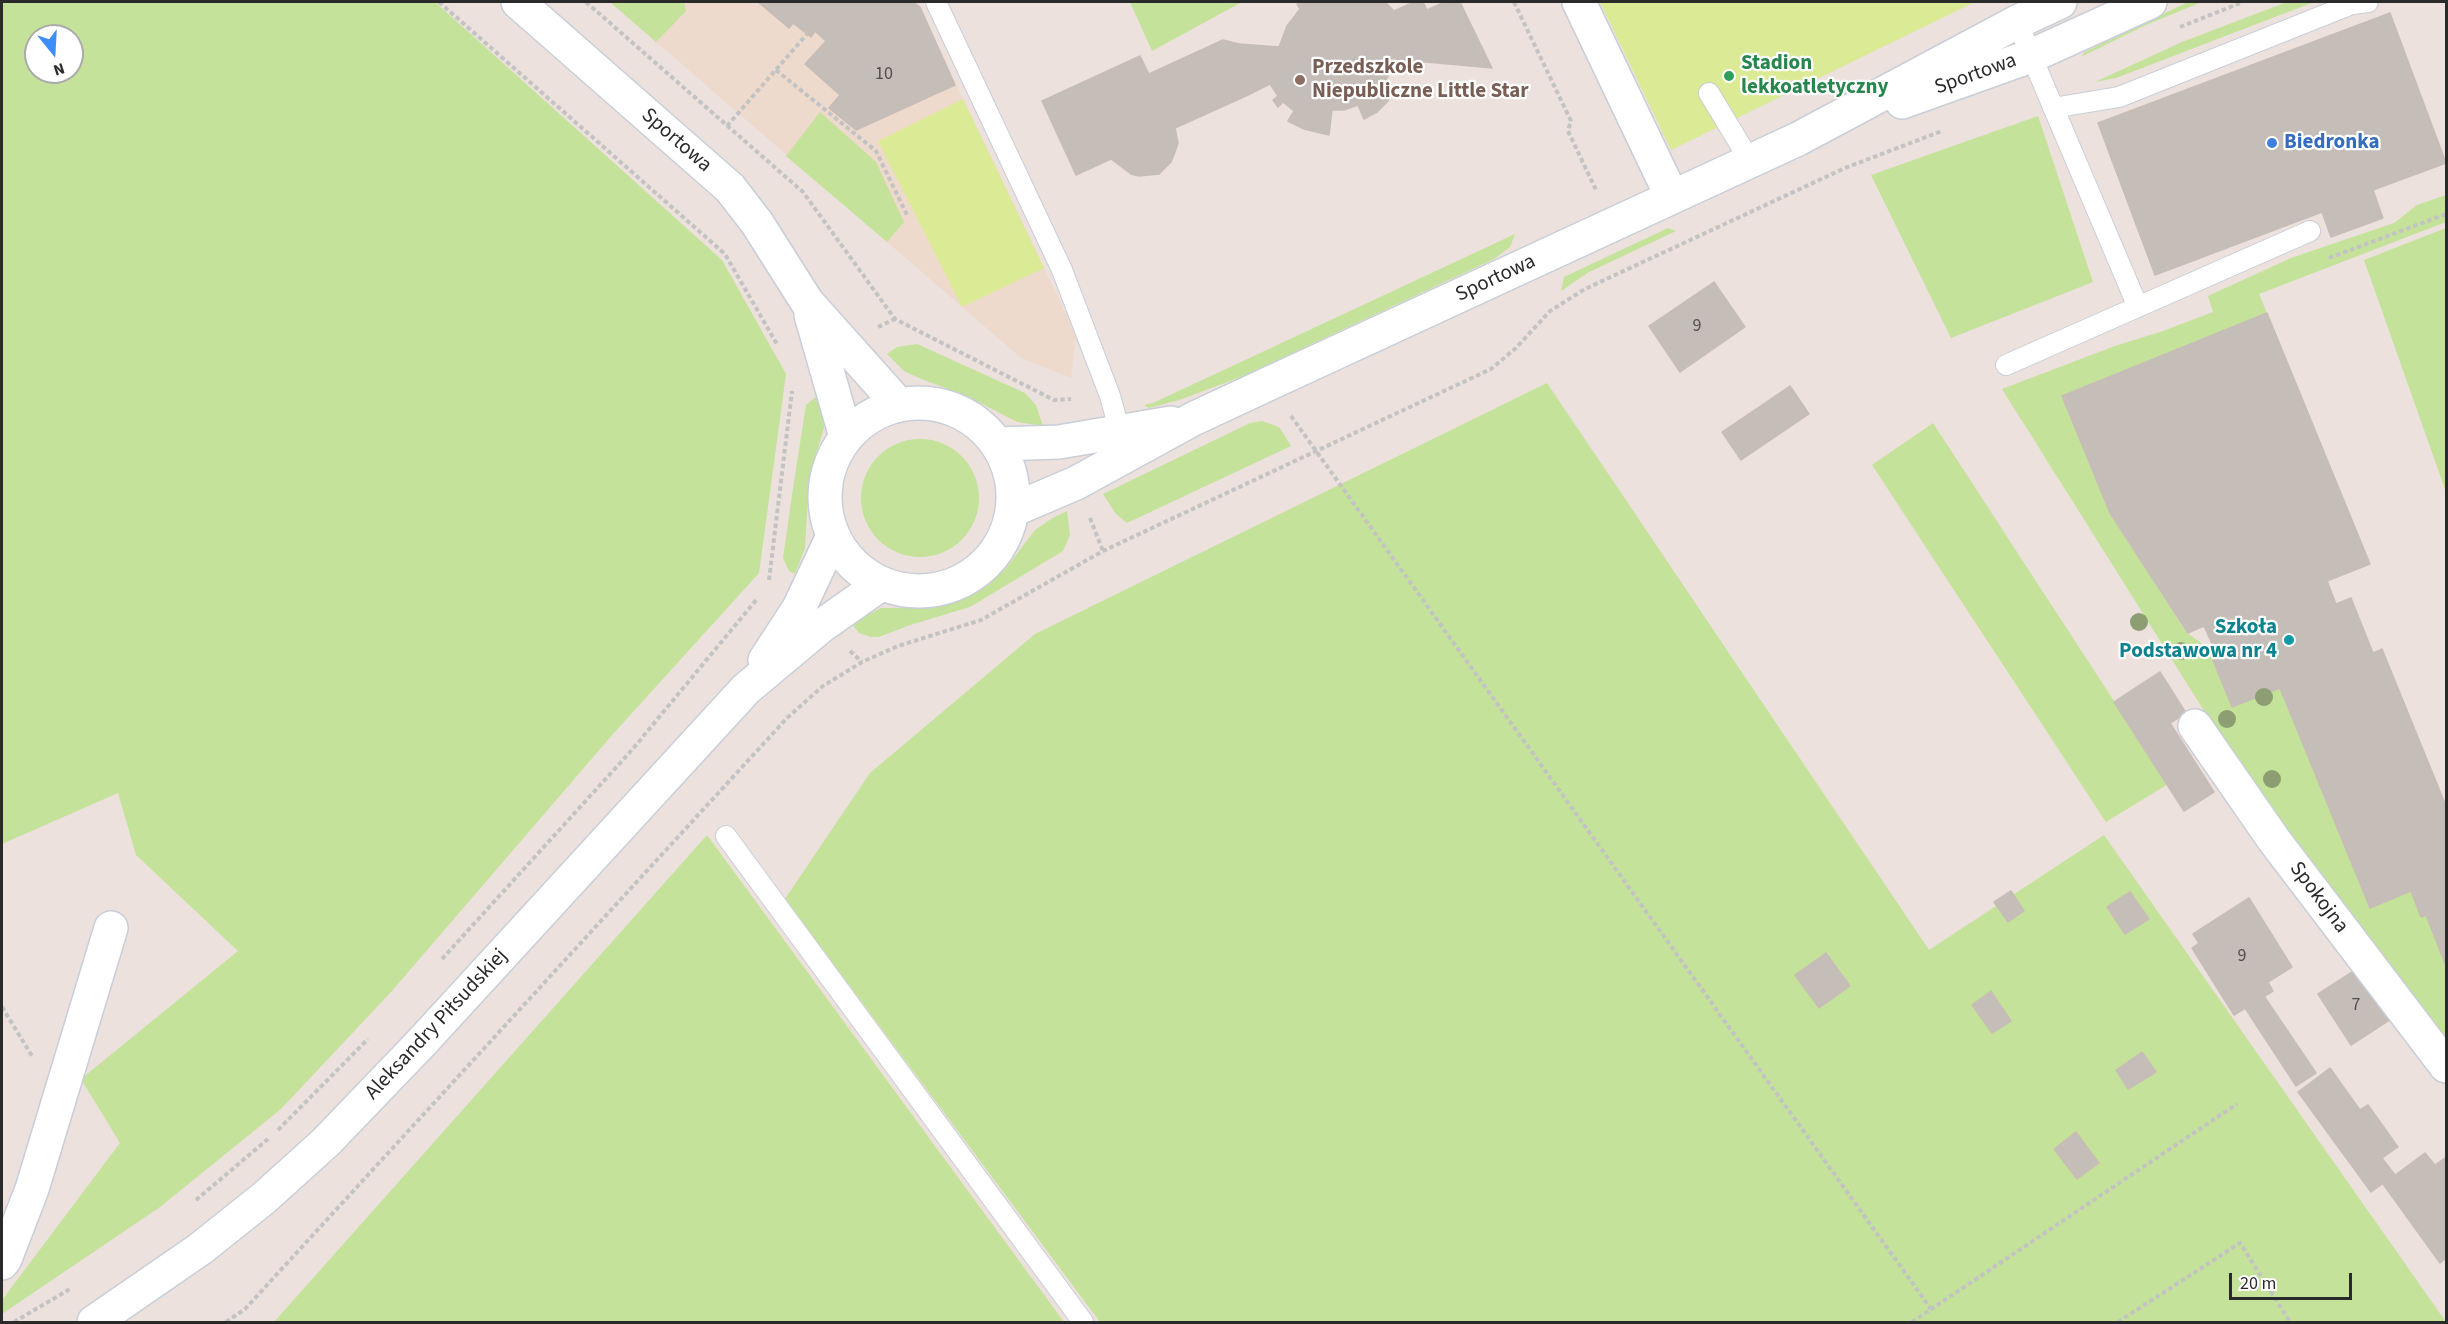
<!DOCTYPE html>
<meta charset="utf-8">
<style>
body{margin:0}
#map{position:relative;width:2448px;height:1324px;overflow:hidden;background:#ece1dc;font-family:"Source Sans 3",sans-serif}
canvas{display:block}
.frame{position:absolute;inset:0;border:3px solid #2a2a2a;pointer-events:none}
.north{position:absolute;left:24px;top:24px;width:60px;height:60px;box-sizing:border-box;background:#fff;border:2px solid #aaa;border-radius:50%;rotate:162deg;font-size:16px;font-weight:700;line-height:24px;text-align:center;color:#2a2a2a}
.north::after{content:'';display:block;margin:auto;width:21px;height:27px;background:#3d8ef8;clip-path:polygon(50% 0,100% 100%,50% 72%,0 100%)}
.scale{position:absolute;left:2229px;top:1273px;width:123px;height:27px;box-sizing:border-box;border:3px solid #2a2a2a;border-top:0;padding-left:8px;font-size:18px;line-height:21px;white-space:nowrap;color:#2a2a2a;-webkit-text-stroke:4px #fff;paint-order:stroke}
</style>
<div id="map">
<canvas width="2448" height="1324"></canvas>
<div class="frame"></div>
<div class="north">N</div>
<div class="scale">20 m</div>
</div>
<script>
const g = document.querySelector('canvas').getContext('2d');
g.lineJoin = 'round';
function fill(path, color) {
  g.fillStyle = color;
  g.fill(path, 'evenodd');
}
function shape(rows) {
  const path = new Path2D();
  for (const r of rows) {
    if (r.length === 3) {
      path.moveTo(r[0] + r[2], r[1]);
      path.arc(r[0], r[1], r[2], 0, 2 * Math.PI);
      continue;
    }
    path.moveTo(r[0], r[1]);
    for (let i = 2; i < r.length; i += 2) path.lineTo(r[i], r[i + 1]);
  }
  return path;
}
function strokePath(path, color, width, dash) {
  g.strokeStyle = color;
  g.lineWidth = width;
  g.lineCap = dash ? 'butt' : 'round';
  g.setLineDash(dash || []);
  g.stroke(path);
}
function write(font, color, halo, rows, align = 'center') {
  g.font = font + ' "Source Sans 3",sans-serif';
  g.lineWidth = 4.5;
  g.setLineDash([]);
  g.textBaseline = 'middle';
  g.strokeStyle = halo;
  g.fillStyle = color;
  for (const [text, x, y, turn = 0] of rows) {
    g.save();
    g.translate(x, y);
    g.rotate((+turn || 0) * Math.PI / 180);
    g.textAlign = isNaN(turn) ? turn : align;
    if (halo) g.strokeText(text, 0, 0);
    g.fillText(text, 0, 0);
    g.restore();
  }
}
const education = shape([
 [610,2,917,2,1076,335,1071,378,1021,358]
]);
const green = shape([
 [2,2,435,2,722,260,786,374,759,573,613,734,391,992,281,1109,160,1207,2,1314,2,1300,120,1143,81,1079,238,951,136,855,118,793,2,844],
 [36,36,72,36,72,72,36,72],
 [610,2,684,2,686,11,656,42],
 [1130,2,1242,2,1152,51],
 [2188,2,2202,2,2146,25,2081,57,2085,52],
 [2287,2,2314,2,2116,78,2095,82,2182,42],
 [820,112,876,162,904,222,887,242,786,156],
 [2038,116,2093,282,1951,338,1871,175],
 [2446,195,2446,222,2259,294,2267,313,2062,396,2110,513,2187,633,2208,648,2232,707,2280,688,2370,907,2411,891,2421,917,2426,915,2446,966,2446,1052,2247,779,2002,389,2115,346,2163,331,2213,312,2208,296,2291,258,2394,223,2417,205],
 [1668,228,1676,231,1589,272,1561,291,1564,277],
 [2446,228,2446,492,2364,260],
 [1515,234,1510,247,1494,259,1241,377,1179,400,1149,408,1144,405,1153,403],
 [917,344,1025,393,1036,405,1043,426,1017,422,969,397,919,378,904,371,887,354,897,347],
 [1547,383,1929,950,2104,835,2446,1322,1100,1322,785,899,870,773,1035,634],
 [822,392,824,428,809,478,805,548,795,574,789,571,783,558,794,482,806,405],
 [1262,421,1279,427,1291,446,1127,523,1116,514,1103,494,1250,423],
 [1933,423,2168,784,2106,822,1872,465],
 [920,498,59],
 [1067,511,1070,535,1063,551,970,607,910,625,879,637,871,637,859,633,851,623,881,608,932,608,949,604,974,594,988,585,1006,568,1035,530,1051,519],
 [707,835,1064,1322,274,1322]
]);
const pitch = shape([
 [1600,2,1975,2,1671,150],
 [963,99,1044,268,962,307,878,141]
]);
const building = shape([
 [758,2,913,2,920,7,955,85,856,130,829,108,840,95,805,64,826,41,815,31,811,37,793,23,789,28,758,2],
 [1301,2,1385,2,1394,11,1414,2,1423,2,1427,10,1445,2,1460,2,1492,68,1394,59,1386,81,1377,91,1389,100,1377,112,1364,119,1358,105,1344,110,1332,110,1329,135,1304,129,1288,121,1294,111,1283,102,1278,107,1273,100,1278,96,1270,84,1248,95,1241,75,1254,72,1254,63,1240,64,1239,44,1279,47,1287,26,1300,9,1297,4,1301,2],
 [2390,13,2446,163,2373,190,2383,218,2331,237,2322,212,2155,275,2098,123,2390,13],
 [1223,40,1239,44,1240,64,1254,63,1254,72,1241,75,1248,95,1175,128,1178,143,1175,152,1171,162,1159,174,1139,176,1131,174,1111,159,1076,175,1042,101,1140,56,1149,74,1223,40],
 [1714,282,1745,327,1680,372,1649,326,1714,282],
 [2267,313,2370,564,2327,581,2336,604,2351,598,2373,653,2382,649,2446,806,2446,966,2426,915,2421,917,2411,891,2370,908,2280,688,2232,707,2208,648,2213,646,2204,626,2188,633,2110,513,2062,396,2267,313],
 [1790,386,1809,414,1741,460,1722,432,1790,386],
 [2160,672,2186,713,2170,723,2214,792,2184,811,2114,702,2160,672],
 [2011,891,2024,911,2008,922,1994,902,2011,891],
 [2130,892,2149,919,2125,934,2107,907,2130,892],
 [2249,898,2292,967,2268,982,2273,991,2234,1015,2192,948,2199,943,2193,934,2249,898],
 [1826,953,1850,986,1819,1008,1795,975,1826,953],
 [2360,967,2394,1017,2351,1045,2318,994,2360,967],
 [1991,991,2011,1021,1992,1033,1972,1005,1991,991],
 [2264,996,2316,1073,2296,1086,2245,1008,2264,996],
 [2142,1052,2156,1072,2128,1089,2116,1070,2142,1052],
 [2330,1068,2360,1110,2368,1105,2398,1147,2382,1158,2395,1175,2371,1192,2298,1092,2330,1068],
 [2076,1132,2099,1163,2077,1179,2054,1149,2076,1132],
 [2425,1153,2435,1165,2445,1158,2446,1160,2445,1178,2446,1258,2440,1263,2383,1184,2425,1153]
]);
const path = shape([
 [439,2,725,254,778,346],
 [586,2,803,192,895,319,1054,400,1071,399],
 [1514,2,1571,121,1568,131,1596,190],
 [2180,27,2243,2],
 [776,70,876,151,907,215],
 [727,126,807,34],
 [2329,258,2446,214],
 [878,327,895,319],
 [1291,416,1931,1309],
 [1090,518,1103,551],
 [769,580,792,391],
 [850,651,862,662],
 [442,959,631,751,757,599],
 [2,1007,32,1056],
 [278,1130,368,1039],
 [196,1200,268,1139],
 [14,1322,70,1289],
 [226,1322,245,1309,788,717,823,686,862,662,898,646,981,620,1103,551,1491,369,1516,348,1550,311,1585,289,1845,168,1942,131],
 [1912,1322,2237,1104],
 [2118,1322,2240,1243,2290,1322]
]);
const service = shape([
 [936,2,1062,270,1110,396,1120,432],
 [2017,22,2138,307],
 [1709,93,1750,161],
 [2053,108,2119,97,2352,4,2368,2],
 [2006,365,2310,231],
 [726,836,1083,1322]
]);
const minor = shape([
 [1579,2,1672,197],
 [2195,726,2274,840,2446,1066],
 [2,1263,5,1259,32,1189,111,928]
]);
const tertiary = shape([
 [518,2,730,188,757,223,807,302,899,405],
 [1902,102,2031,56,2150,2],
 [811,315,846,437],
 [919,497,94],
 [997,444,1059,442,1171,423],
 [1013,510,1076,483,1193,419,1268,384,1798,139,2017,22,2060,2],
 [765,660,799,608,833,536],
 [94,1322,200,1249,264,1198,326,1142,422,1042,746,689,820,627,881,584]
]);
const trees = [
 [2139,622],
 [2181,651],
 [2264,697],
 [2227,719],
 [2272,779]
];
const markers = [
 [1729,76,6,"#2e9e5b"],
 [1300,80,6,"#8d6e63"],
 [2272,143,6,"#3f7fe0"],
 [2289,640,6,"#0f9aa8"]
];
const numberNames = [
 ["10",884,75],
 ["9",1697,327],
 ["9",2242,957],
 ["7",2356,1006]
];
const leisureNames = [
 ["Stadion",1741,64],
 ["lekkoatletyczny",1741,88]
];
const educationNames = [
 ["Przedszkole",1312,68],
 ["Niepubliczne Little Star",1312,92]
];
const streetNames = [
 ["Sportowa",1976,75,-20],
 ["Sportowa",676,141,41],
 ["Sportowa",1496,279,-25],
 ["Spokojna",2318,898,53],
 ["Aleksandry Piłsudskiej",437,1025,-47]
];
const shopNames = [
 ["Biedronka",2284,143]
];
const cultureNames = [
 ["Szkoła",2277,628],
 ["Podstawowa nr 4",2277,652]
];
fill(education, '#eedacc');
fill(green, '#c4e299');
fill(pitch, '#daea95');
fill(building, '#c4bdb8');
strokePath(building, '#c8bdb6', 1.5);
strokePath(service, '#c8ced8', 22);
strokePath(minor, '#c8ced8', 36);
strokePath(tertiary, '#c8ced8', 36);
strokePath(path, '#c3c3c3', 4, [4.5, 3]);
strokePath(service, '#fff', 20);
strokePath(minor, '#fff', 33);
strokePath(tertiary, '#fff', 33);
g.fillStyle = '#8c9e72';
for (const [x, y] of trees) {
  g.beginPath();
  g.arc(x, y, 9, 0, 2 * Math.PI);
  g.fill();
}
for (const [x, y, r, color] of markers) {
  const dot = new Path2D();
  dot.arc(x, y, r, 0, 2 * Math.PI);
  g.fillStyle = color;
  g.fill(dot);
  strokePath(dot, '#fff', 2);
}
write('18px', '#504f4e', null, numberNames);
write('bold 21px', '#27864d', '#fff', leisureNames, 'left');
write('bold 21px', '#785e54', '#fff', educationNames, 'left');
write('21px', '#2a2a2a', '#fff', streetNames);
write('bold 21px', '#366cbe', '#fff', shopNames, 'left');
write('bold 21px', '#0d838f', '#fff', cultureNames, 'right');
</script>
